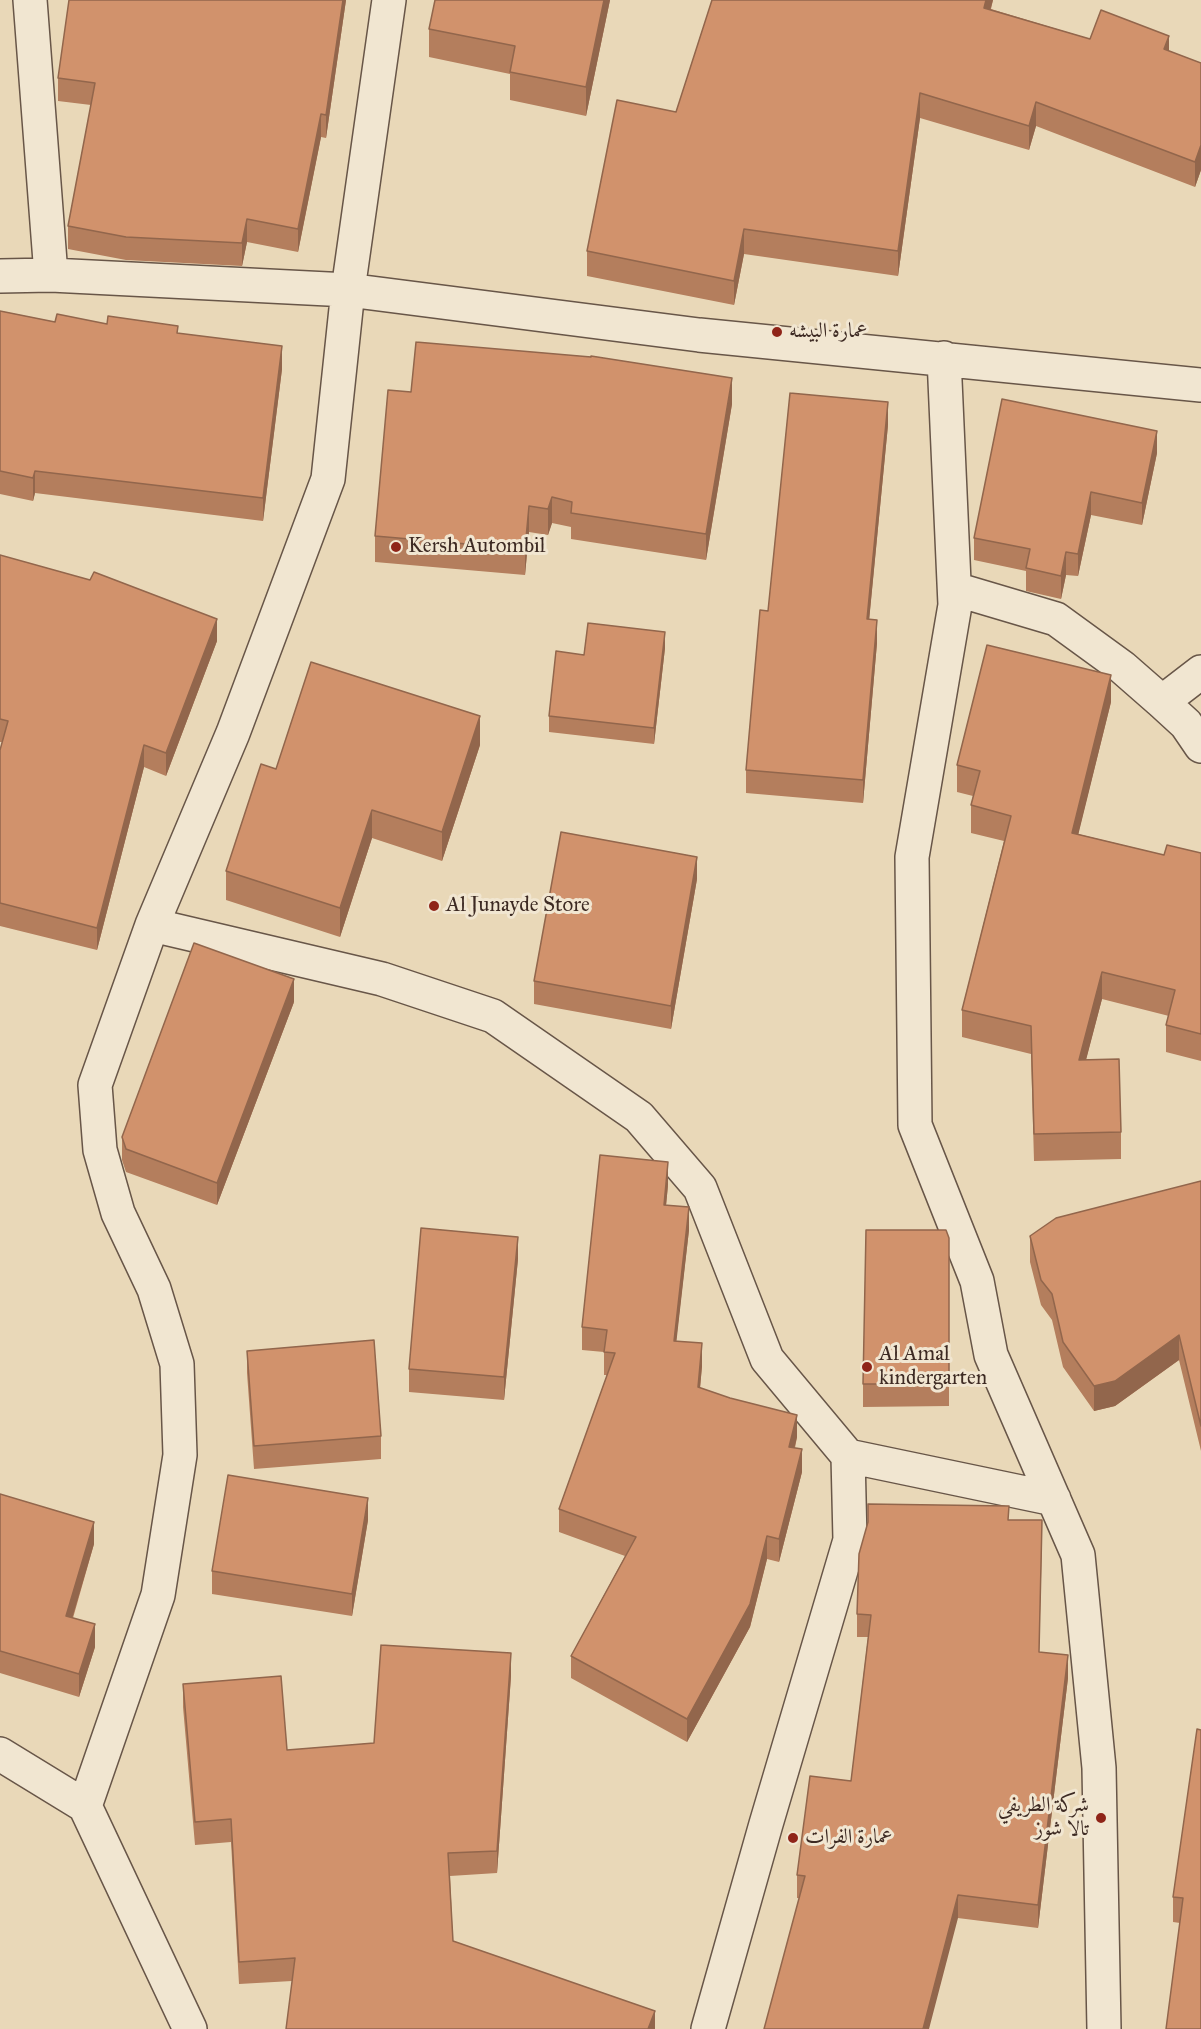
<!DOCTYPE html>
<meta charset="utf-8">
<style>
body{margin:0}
canvas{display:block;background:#e9d8b8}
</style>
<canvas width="1201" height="2029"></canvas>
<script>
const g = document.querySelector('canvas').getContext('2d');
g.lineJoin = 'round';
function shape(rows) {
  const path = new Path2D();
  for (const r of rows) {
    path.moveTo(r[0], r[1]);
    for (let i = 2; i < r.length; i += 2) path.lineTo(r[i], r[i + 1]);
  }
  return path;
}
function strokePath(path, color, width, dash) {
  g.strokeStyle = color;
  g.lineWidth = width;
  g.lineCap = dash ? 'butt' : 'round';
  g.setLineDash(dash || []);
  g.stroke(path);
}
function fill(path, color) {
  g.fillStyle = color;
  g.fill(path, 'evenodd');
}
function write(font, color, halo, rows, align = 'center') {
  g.font = font + ' "IM FELL Great Primer",Amiri,serif';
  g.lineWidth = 6;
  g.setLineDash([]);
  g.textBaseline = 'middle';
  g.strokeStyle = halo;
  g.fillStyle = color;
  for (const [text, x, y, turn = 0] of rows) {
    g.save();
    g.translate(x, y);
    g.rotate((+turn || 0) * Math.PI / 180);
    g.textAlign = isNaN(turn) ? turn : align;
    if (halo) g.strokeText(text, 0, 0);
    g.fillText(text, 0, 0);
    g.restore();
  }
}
const minor = shape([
 [51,275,348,290,699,335,1201,385],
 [0,276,51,275,30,0],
 [944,358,955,605,912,857,915,1125,977,1281,991,1355,1078,1555,1099,1768,1104,2029],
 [955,589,1056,619,1122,667,1162,702,1186,724,1201,746],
 [1162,702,1201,672],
 [152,925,382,979,493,1016,639,1117,700,1188,767,1359,848,1456,850,1540,766,1824,708,2029],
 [848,1456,1054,1499],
 [0,1754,85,1806],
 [190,2029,85,1806,158,1595,180,1455,177,1364,154,1289,118,1213,100,1150,95,1085,152,925,233,733,328,479,348,290,389,0]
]);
const wall = shape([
 [346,0,326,138,321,137,298,252,247,242,242,266,126,260,68,249,68,226,91,105,58,101,58,78],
 [610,0,586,116,510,100,510,74,429,57,429,29],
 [712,0,993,0,991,9,1090,39,1169,51,1201,63,1201,170,1195,187,1036,126,1029,150,920,118,898,276,744,254,734,305,587,276,587,251,676,112],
 [0,311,55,322,107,324,178,333,282,369,263,521,35,493,33,501,0,494],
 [411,392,732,404,706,560,571,539,571,527,552,523,548,535,529,532,525,575,375,562,375,536],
 [888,425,869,620,877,643,863,803,746,793,746,770,768,611],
 [1157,453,1142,525,1091,515,1078,576,1066,575,1061,599,1026,591,1026,571,974,560,974,538],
 [0,555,217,641,166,776,144,767,97,950,0,926,0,750,2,742,0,742],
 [665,648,654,744,549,732,549,716,584,655],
 [1111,702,1078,834,1164,855,1201,853,1201,1061,1166,1052,1166,1025,1169,1016,1102,999,1086,1059,1121,1132,1121,1159,1034,1161,1031,1054,962,1037,962,1010,1004,841,971,833,971,805,973,796,957,792,957,765],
 [480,745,442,861,372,838,340,937,226,900,226,871,276,769],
 [697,879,671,1029,534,1004,534,981],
 [294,1002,217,1205,126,1172,122,1160,122,1137],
 [1201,1181,1201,1451,1179,1360,1115,1406,1094,1411,1063,1367,1052,1320,1041,1305,1030,1262,1030,1236],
 [668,1185,666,1205,689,1230,676,1341,702,1366,700,1388,797,1437,795,1448,802,1472,779,1562,767,1559,750,1627,687,1742,571,1678,571,1656,625,1556,559,1532,559,1509,607,1375,604,1375,604,1352,582,1350,582,1327],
 [949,1238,949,1406,863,1407,863,1384],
 [518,1259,504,1400,409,1392,409,1369],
 [247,1351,381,1436,381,1459,254,1469,247,1373],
 [0,1494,94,1544,73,1618,95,1647,79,1697,0,1673],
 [368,1520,352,1616,212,1594,212,1571],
 [1009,1520,1042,1543,1039,1652,1068,1678,1038,1928,797,1898,797,1875,851,1781,868,1637,857,1637,857,1614],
 [511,1676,497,1873,450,1876,453,1941,655,2029,292,1981,239,1984,231,1842,195,1845,183,1707,183,1684,287,1750,374,1743],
 [1201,1730,1201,2029,1180,1923,1173,1922,1173,1897]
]);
const shadedWall = shape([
 [343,0,346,0,326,138,326,115],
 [604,0,610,0,586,116,586,87],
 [986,0,993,0,984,32,984,8],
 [1169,36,1169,61,1164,49],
 [920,93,920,118,898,276,898,251],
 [1036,102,1036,126,1029,150,1029,126],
 [321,114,321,137,298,252,298,229],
 [1201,145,1201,170,1195,187,1195,162],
 [247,219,247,242,242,266,242,243],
 [744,229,744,254,734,305,734,281],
 [282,346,282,369,263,521,263,498],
 [732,378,732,404,706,560,706,534],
 [888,402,888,425,867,642,867,619],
 [1157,431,1157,453,1142,525,1142,503],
 [35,471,35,493,33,501,33,478],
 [1091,492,1091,515,1078,576,1078,554],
 [552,497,552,523,548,535,548,509],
 [529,506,529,532,525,575,525,549],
 [1066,552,1066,575,1061,599,1061,576],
 [217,619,217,641,166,776,166,753],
 [877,620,877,643,863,803,863,780],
 [665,632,665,648,654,744,654,728],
 [1111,675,1111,702,1072,860,1072,833],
 [480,716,480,745,442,861,442,832],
 [144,745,144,767,97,950,97,928],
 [372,810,372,838,340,937,340,908],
 [697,857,697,879,671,1029,671,1006],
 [1102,972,1102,999,1079,1087,1079,1060],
 [294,979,294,1002,217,1205,217,1183],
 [668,1162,668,1185,664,1227,664,1205],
 [689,1207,689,1230,674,1363,674,1341],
 [518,1237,518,1259,504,1400,504,1377],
 [1179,1335,1179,1360,1115,1406,1094,1411,1094,1386],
 [702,1343,702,1366,698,1410,698,1387],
 [797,1415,797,1437,789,1470,789,1447],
 [802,1449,802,1472,779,1562,779,1539],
 [368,1498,368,1520,352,1616,352,1594],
 [94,1522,94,1544,66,1639,66,1616],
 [767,1536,767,1559,750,1627,687,1742,687,1719],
 [95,1624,95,1647,79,1697,79,1674],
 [511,1653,511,1676,497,1873,497,1851],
 [1068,1655,1068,1678,1038,1928,1038,1905],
 [958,1895,958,1918,929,2029,923,2029],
 [655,2011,655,2029,648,2029]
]);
const building = shape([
 [69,0,343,0,326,115,321,114,298,229,247,219,242,243,126,237,68,226,95,83,58,78,69,0],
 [435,0,604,0,586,87,510,72,515,46,429,29,435,0],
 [712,0,986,0,984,8,1090,39,1101,10,1169,36,1164,49,1201,63,1201,145,1195,162,1036,102,1029,126,920,93,898,251,744,229,734,281,587,251,617,100,676,112,712,0],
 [0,311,55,322,57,314,107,324,108,316,178,326,177,333,282,346,263,498,35,471,33,478,0,471,0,311],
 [416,342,591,357,591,356,732,378,706,534,571,513,572,502,552,497,548,509,529,506,525,549,375,536,388,390,411,392,416,342],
 [790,393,888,402,867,619,877,620,863,780,746,770,760,610,768,611,790,393],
 [1002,399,1157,431,1142,503,1091,492,1078,554,1066,552,1061,576,1026,568,1030,549,974,538,1002,399],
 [0,555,90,580,94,572,217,619,166,753,144,745,97,928,0,903,0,750,8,721,0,719,0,555],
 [588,623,665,632,654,728,549,716,556,651,584,655,588,623],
 [987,645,1111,675,1072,833,1164,855,1167,845,1201,853,1201,1034,1166,1025,1175,990,1102,972,1079,1060,1119,1059,1121,1132,1034,1134,1031,1026,962,1010,1011,816,971,805,980,771,957,765,987,645],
 [311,662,480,716,442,832,372,810,340,908,226,871,261,764,276,769,311,662],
 [561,832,697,857,671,1006,534,981,561,832],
 [194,943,294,979,217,1183,126,1149,122,1137,194,943],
 [600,1155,668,1162,664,1205,689,1207,674,1341,702,1343,698,1387,730,1398,797,1415,789,1447,802,1449,779,1539,767,1536,750,1604,687,1719,571,1656,636,1537,559,1509,615,1353,604,1352,607,1330,582,1327,600,1155],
 [1201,1181,1201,1426,1179,1335,1115,1381,1094,1386,1063,1342,1052,1294,1041,1280,1030,1236,1056,1218,1201,1181],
 [421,1228,518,1237,504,1377,409,1369,421,1228],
 [866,1230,946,1230,949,1238,949,1384,863,1384,866,1230],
 [374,1340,381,1436,254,1446,247,1351,374,1340],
 [228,1475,368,1498,352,1594,212,1571,228,1475],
 [0,1494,94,1522,66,1616,95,1624,79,1674,0,1651,0,1494],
 [868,1504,1009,1506,1008,1520,1042,1520,1039,1652,1068,1655,1038,1905,958,1895,923,2029,764,2029,805,1876,797,1875,810,1776,851,1781,871,1615,857,1614,859,1554,868,1522,868,1504],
 [381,1645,511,1653,497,1851,448,1853,453,1941,655,2011,648,2029,286,2029,295,1958,239,1962,231,1819,195,1822,183,1684,281,1676,287,1750,374,1743,381,1645],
 [1197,1729,1201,1730,1201,2029,1166,2029,1183,1898,1173,1897,1197,1729]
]);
const markers = [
 [777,332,6,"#8f2418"],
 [396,547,6,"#8f2418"],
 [434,906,6,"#8f2418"],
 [867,1367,6,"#8f2418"],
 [1101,1818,6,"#8f2418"],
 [793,1838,6,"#8f2418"]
];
const poiNames = [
 ["عمارة البيشه",789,332],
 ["Kersh Autombil",408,547],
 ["Al Junayde Store",446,906],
 ["Al Amal",879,1355],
 ["kindergarten",879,1379],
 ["شركة الطريفي",1089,1806,"right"],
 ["تالا شوز",1089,1830,"right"],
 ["عمارة الفرات",805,1838]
];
strokePath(minor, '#685648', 36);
strokePath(minor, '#f1e6d1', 33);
fill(wall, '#b47e5d');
fill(shadedWall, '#92664c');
fill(building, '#d1926c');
strokePath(building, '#92664c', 1.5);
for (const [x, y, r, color] of markers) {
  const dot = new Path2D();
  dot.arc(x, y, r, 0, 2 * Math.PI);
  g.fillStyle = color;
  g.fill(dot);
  strokePath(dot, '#f1e6d1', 2);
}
write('21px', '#3d2a23', '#f1e6d1', poiNames, 'left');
</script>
